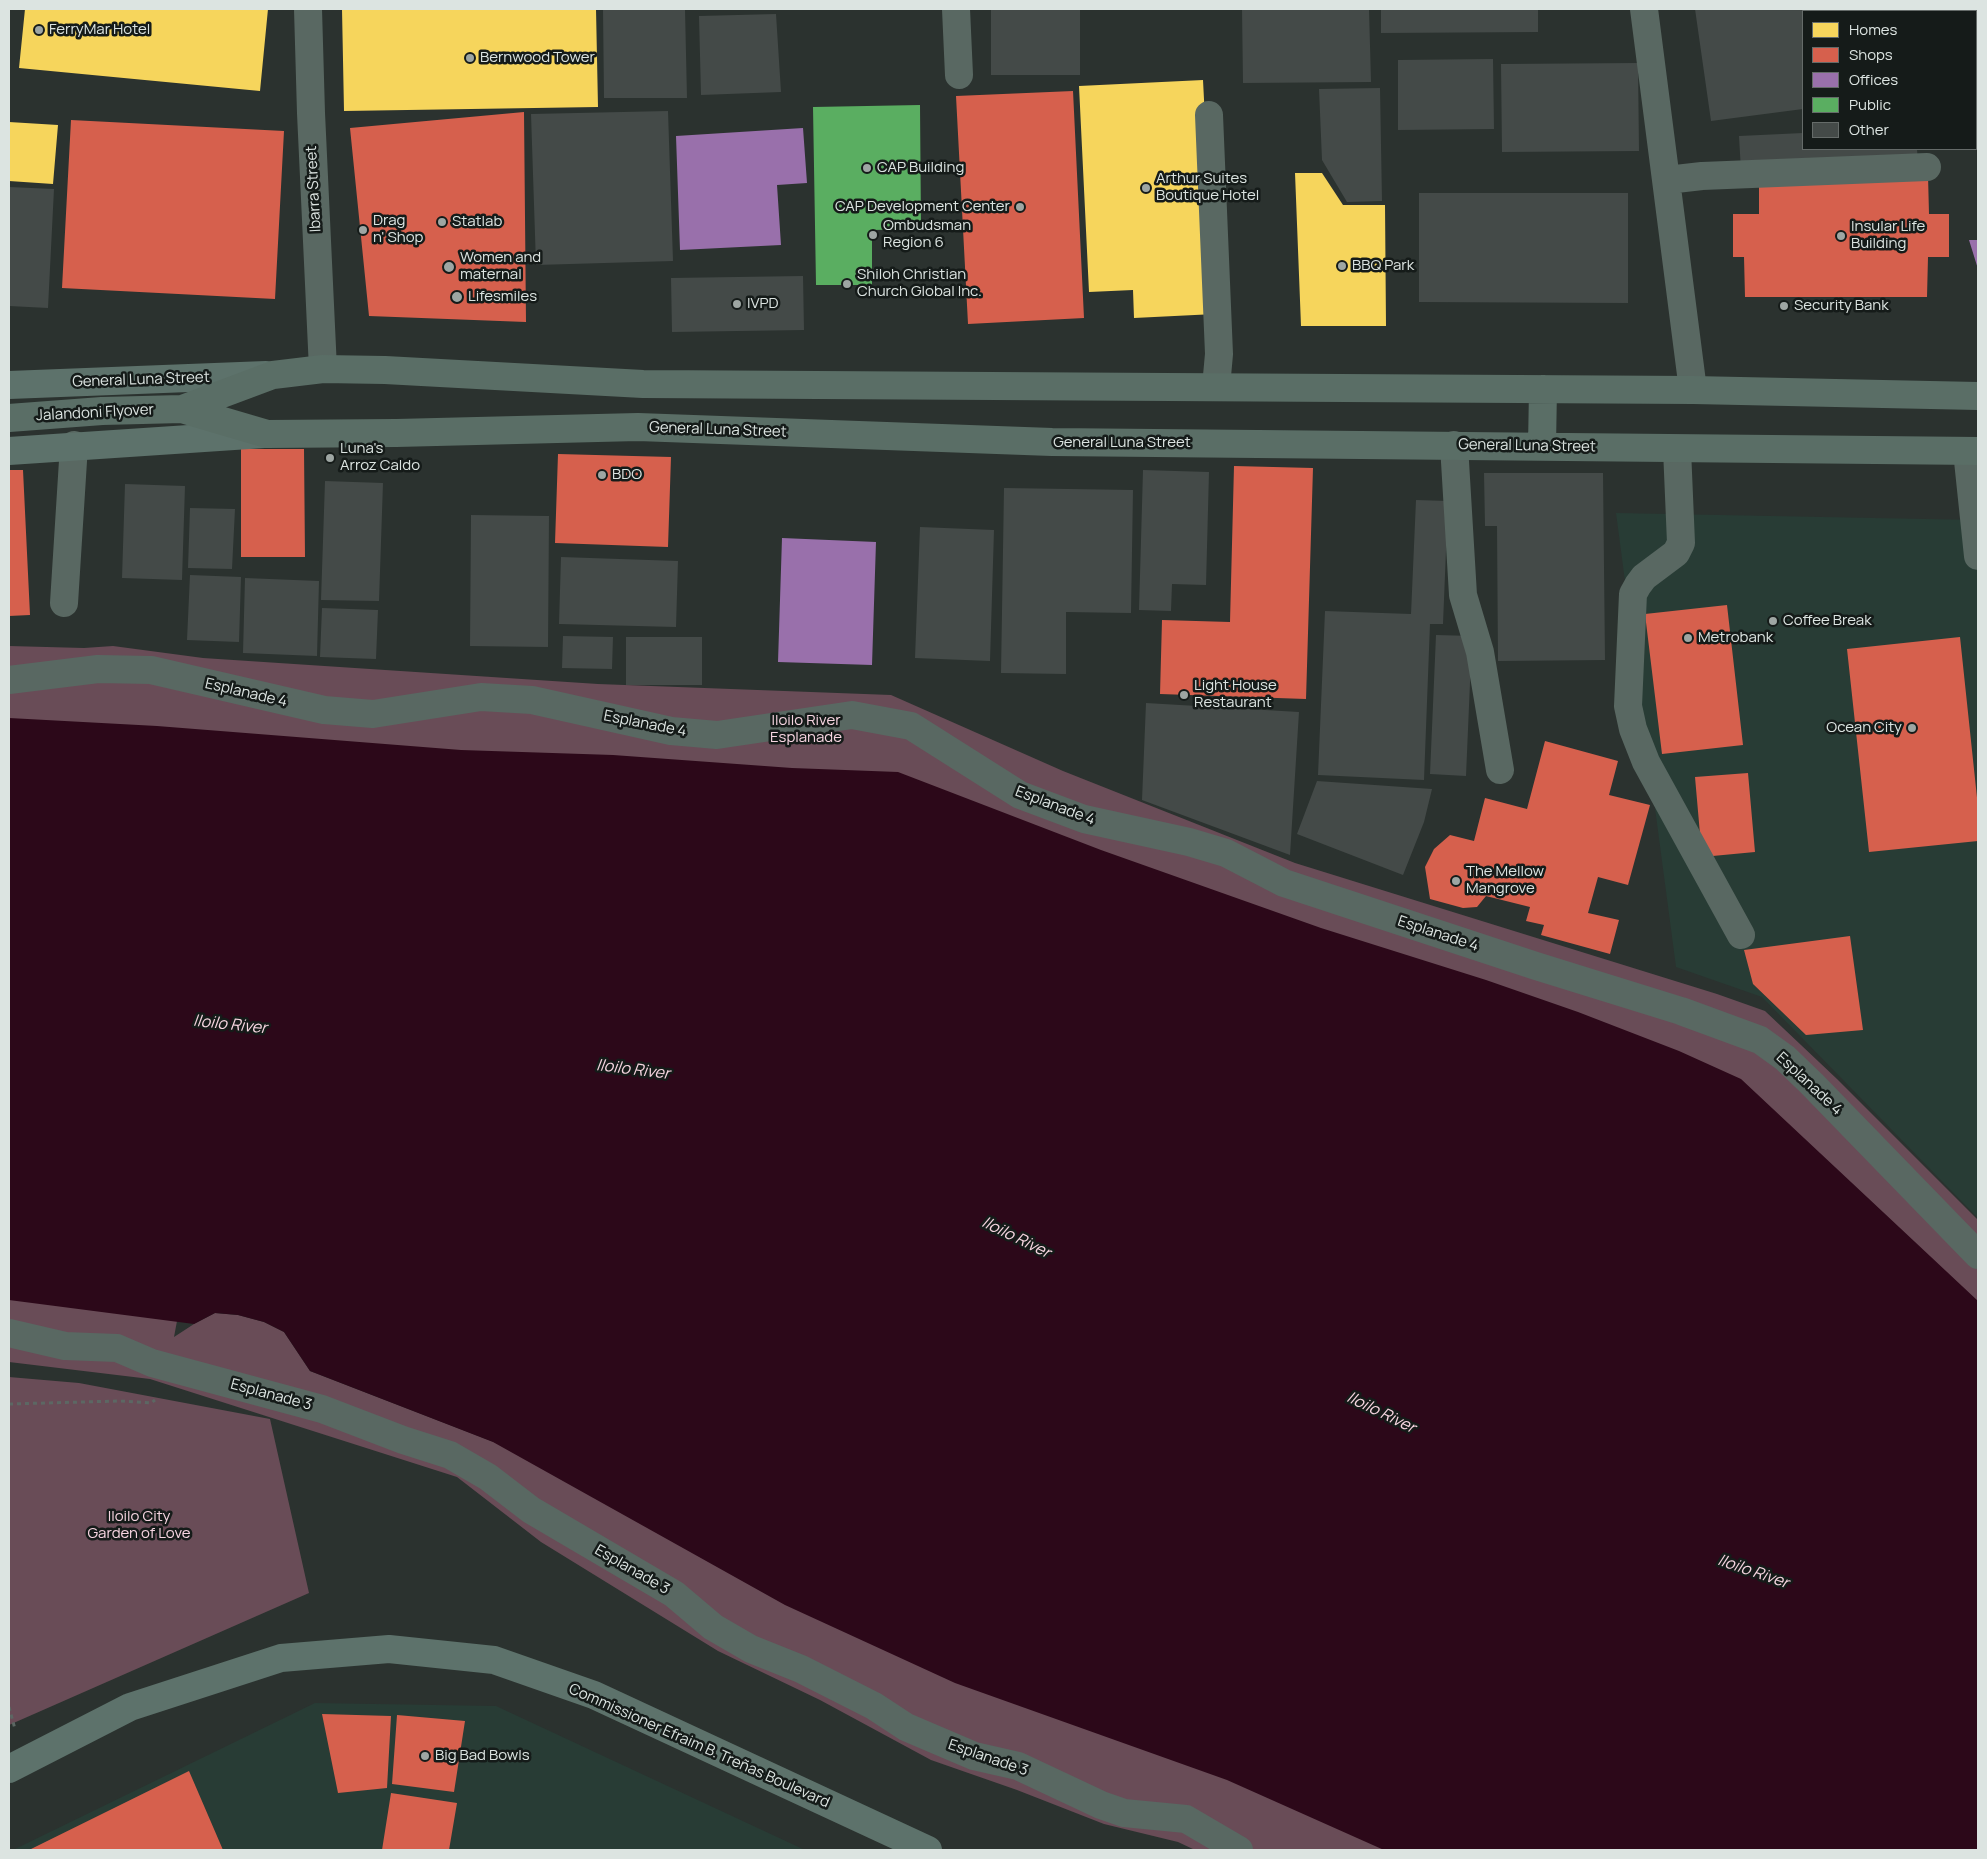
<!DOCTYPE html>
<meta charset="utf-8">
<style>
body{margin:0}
#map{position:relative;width:1987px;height:1859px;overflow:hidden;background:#2b322f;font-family:Manrope,sans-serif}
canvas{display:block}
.frame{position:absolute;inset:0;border:10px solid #dce4e1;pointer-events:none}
.legend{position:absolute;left:1802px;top:10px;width:175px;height:140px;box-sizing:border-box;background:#151b19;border:1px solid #656b69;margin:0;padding:6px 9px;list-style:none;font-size:15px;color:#dce4e1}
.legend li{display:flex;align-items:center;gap:10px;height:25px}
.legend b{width:25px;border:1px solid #656b69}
</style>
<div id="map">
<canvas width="1987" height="1859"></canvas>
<div class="frame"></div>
<ul class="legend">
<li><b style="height:14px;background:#f6d55c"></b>Homes</li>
<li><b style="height:14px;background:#d6604d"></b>Shops</li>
<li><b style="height:14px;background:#9970ab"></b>Offices</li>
<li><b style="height:14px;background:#5aae61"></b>Public</li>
<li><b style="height:14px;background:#444a48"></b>Other</li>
</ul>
</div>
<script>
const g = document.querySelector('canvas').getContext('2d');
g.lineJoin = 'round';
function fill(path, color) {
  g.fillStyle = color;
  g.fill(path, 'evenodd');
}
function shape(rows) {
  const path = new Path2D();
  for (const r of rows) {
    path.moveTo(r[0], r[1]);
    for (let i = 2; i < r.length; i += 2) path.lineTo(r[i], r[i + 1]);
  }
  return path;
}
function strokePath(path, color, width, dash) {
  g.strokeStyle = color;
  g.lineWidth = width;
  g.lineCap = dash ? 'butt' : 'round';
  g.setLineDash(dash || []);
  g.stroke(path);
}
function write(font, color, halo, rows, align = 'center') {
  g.font = font + ' Manrope,sans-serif';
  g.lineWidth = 5;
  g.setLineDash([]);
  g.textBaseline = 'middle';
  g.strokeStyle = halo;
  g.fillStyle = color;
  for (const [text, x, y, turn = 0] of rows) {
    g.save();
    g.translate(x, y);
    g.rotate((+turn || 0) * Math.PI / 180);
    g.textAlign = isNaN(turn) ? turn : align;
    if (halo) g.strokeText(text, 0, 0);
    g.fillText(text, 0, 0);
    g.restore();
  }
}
const built = shape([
 [1616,513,1978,520,1978,1218,1762,997,1676,967],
 [315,1703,496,1706,805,1850,13,1850]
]);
const green = shape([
 [9,646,84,648,113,646,203,658,598,684,891,695,1063,771,1295,863,1717,994,1765,1011,1837,1079,1978,1220,1978,1340,9,727],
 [9,1246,173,1306,177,1321,174,1337,194,1324,215,1313,238,1315,264,1322,284,1332,310,1371,1550,1850,1195,1850,1178,1842,1104,1824,1017,1790,931,1760,820,1700,718,1651,541,1542,457,1477,150,1379,9,1362],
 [9,1377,79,1383,270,1419,309,1593,9,1725]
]);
const water = shape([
 [9,718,157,726,461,750,613,755,792,768,898,772,1101,850,1321,928,1486,980,1578,1012,1679,1051,1741,1079,1978,1301,1978,1850,1384,1850,1227,1780,955,1683,785,1605,493,1442,310,1371,284,1332,264,1322,238,1315,215,1313,194,1324,9,1300]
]);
const homes = shape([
 [25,9,268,9,260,91,19,68],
 [342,9,596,9,598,107,344,111],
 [1898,9,1978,9,1978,24,1976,24,1976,11,1899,11],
 [1203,80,1215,314,1134,318,1133,290,1089,292,1079,86],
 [9,122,58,125,53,184,9,181],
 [1295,173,1322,173,1343,205,1385,205,1386,326,1301,326]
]);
const shops = shape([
 [1073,91,1084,318,968,324,956,96],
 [524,112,526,322,369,316,350,128],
 [71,120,284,131,275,299,62,288],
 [1928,175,1929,214,1949,214,1949,257,1928,257,1927,297,1745,297,1744,257,1733,257,1733,214,1759,214,1759,176],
 [241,449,304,449,305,557,241,557],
 [558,454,671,457,668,547,555,543],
 [1234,466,1313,468,1306,699,1160,694,1162,620,1230,622],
 [9,470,23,470,30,615,9,616],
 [1727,605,1743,745,1662,754,1645,614],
 [1960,637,1978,807,1978,841,1869,852,1847,649],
 [1545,741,1618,761,1609,795,1650,805,1628,885,1598,877,1588,913,1619,920,1610,954,1541,935,1544,925,1526,921,1530,907,1486,896,1477,907,1463,908,1430,899,1425,867,1434,849,1450,835,1474,841,1485,798,1527,809],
 [1748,773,1755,852,1702,857,1695,777],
 [1850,936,1863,1030,1806,1035,1753,984,1744,950],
 [322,1714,391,1716,387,1788,338,1793],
 [397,1715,465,1721,454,1792,392,1784],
 [189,1771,223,1850,29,1850],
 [391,1793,457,1803,449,1850,382,1850]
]);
const offices = shape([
 [803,128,807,183,777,185,781,245,680,250,676,136],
 [1969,240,1978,240,1978,269],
 [782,538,876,542,872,665,778,662]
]);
const public = shape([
 [920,105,921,229,872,230,872,285,816,285,813,107]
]);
const building = shape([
 [603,9,685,9,687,98,604,98],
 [991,9,1080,9,1080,75,991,75],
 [1242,9,1369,9,1371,82,1243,83],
 [1381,9,1538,9,1538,32,1381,33],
 [1695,9,1872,9,1872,11,1803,11,1803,109,1711,121],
 [776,14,781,92,701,95,699,16],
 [1493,59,1494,129,1398,130,1398,60],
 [1638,63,1639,151,1502,152,1501,64],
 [1380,88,1382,201,1347,202,1322,160,1319,89],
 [668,111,673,261,536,265,531,114],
 [1803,133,1803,149,1917,149,1918,163,1741,171,1739,136],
 [9,187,54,189,48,308,9,306],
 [1419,193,1628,193,1628,303,1419,302],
 [803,276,804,330,672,332,671,278],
 [1143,470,1209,472,1206,585,1172,584,1171,611,1139,610],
 [1484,473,1603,473,1605,660,1498,661,1497,526,1485,526],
 [325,481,383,483,379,601,321,600],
 [125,484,185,486,182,580,122,578],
 [1004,488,1133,490,1131,613,1066,612,1066,674,1001,673],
 [1416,500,1448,501,1443,624,1430,624,1424,780,1318,775,1325,611,1411,614],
 [190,508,235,509,232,569,188,568],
 [471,515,549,516,548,647,470,646],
 [920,527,994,530,990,661,915,658],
 [561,557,678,561,676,627,559,624],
 [190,575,241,577,239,642,187,640],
 [245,578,319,581,317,656,243,653],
 [322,608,378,610,376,659,320,657],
 [1436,635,1472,636,1466,776,1430,774],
 [563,636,613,637,612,669,562,668],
 [626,637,702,637,702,685,626,685],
 [1146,703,1299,712,1290,855,1142,800],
 [1317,781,1432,789,1424,822,1403,875,1297,834]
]);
const path = shape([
 [9,1404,119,1401,151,1403,155,1400],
 [9,1707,15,1729]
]);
const minor = shape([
 [308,9,311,113,323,369],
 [956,9,959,75],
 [1644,9,1693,390],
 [1209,115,1219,354,1216,387],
 [1667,180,1702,176,1927,167],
 [1454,445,1463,595,1480,652,1500,770],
 [1677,449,1681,543,1676,553,1644,577,1638,585,1633,594,1628,706,1633,729,1646,762,1741,935],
 [1967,451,1978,556],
 [64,603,74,445],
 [9,680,98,669,151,670,324,710,373,714,481,697,532,700,671,731,717,735,852,715,911,726,1020,795,1084,819,1189,842,1226,853,1284,883,1536,966,1681,1011,1760,1040,1785,1058,1812,1084,1978,1255],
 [9,1333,65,1346,117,1348,152,1363,322,1409,403,1440,450,1455,488,1477,531,1510,674,1594,713,1627,751,1649,801,1669,874,1706,906,1727,974,1756,1018,1766,1101,1805,1124,1813,1186,1819,1239,1850]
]);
const major = shape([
 [9,385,266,375],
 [9,451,264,434],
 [9,1769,130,1707,281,1658,389,1649,494,1660,594,1695,928,1850]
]);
const highway = shape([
 [182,409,273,375,323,369,385,370,643,384,1693,390,1978,396],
 [9,418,102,411,182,409,267,434,396,433,638,427,1052,442,1978,451],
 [1542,446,1543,389]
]);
const markers = [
 [39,30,5,"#9ea6a3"],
 [470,58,5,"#9ea6a3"],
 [867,168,5,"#9ea6a3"],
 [1146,188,5,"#9ea6a3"],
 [1020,207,5,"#9ea6a3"],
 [442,222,5,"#9ea6a3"],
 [363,230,5,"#9ea6a3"],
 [873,235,5,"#9ea6a3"],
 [1841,236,5,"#9ea6a3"],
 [1342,266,5,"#9ea6a3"],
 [449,267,6,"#9ea6a3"],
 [847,284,5,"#9ea6a3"],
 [457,297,6,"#9ea6a3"],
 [737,304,5,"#9ea6a3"],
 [1784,306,5,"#9ea6a3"],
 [330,458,5,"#9ea6a3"],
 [602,475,5,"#9ea6a3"],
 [1773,621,5,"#9ea6a3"],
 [1688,638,5,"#9ea6a3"],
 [1184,695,5,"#9ea6a3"],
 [1912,728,5,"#9ea6a3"],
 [1456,881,5,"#9ea6a3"],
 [425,1756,5,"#9ea6a3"]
];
const poiNames = [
 ["FerryMar Hotel",49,30],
 ["Bernwood Tower",480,58],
 ["CAP Building",877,168],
 ["Arthur Suites",1156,179],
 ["Boutique Hotel",1156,196],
 ["CAP Development Center",1010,207,"right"],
 ["Drag",373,221],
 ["n' Shop",373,238],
 ["Statlab",452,222],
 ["Ombudsman",883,226],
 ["Region 6",883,243],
 ["Insular Life",1851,227],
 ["Building",1851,244],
 ["Women and",460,258],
 ["maternal",460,275],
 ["BBQ Park",1352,266],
 ["Shiloh Christian",857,275],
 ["Church Global Inc.",857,292],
 ["Lifesmiles",468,297],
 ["IVPD",747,304],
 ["Security Bank",1794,306],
 ["Luna's",340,449],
 ["Arroz Caldo",340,466],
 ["BDO",612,475],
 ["Coffee Break",1783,621],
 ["Metrobank",1698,638],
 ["Light House",1194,686],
 ["Restaurant",1194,703],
 ["Ocean City",1902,728,"right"],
 ["The Mellow",1466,872],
 ["Mangrove",1466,889],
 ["Big Bad Bowls",435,1756]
];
const streetNames = [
 ["Ibarra Street",314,189,-93],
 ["General Luna Street",141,380,-2],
 ["Jalandoni Flyover",95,413,-3],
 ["General Luna Street",718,430,2],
 ["General Luna Street",1122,443],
 ["General Luna Street",1527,446,1],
 ["Esplanade 4",246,693,13],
 ["Esplanade 4",645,724,11],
 ["Esplanade 4",1055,806,21],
 ["Esplanade 4",1438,934,18],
 ["Esplanade 4",1809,1084,43],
 ["Esplanade 3",271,1395,15],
 ["Esplanade 3",632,1570,30],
 ["Commissioner Efraim B. Treñas Boulevard",699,1746,24],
 ["Esplanade 3",988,1758,19]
];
const parkNames = [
 ["Iloilo River",806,721],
 ["Esplanade",806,738],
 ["Iloilo City",139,1517],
 ["Garden of Love",139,1534]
];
const waterNames = [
 ["Iloilo River",230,1025,6],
 ["Iloilo River",633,1070,7],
 ["Iloilo River",1016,1238,26],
 ["Iloilo River",1381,1413,26],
 ["Iloilo River",1753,1572,19]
];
fill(built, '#283c35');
fill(green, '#694c57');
fill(water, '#2c0819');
fill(homes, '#f6d55c');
fill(shops, '#d6604d');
fill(offices, '#9970ab');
fill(public, '#5aae61');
fill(building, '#444a48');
strokePath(path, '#5c6763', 3, [4, 4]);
strokePath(minor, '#596862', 28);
strokePath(major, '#5d726b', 28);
strokePath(highway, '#5a6e66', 28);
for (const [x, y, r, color] of markers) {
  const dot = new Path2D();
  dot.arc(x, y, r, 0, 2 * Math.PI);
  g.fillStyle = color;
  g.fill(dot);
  strokePath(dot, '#151b19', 2);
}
write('15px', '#dce4e1', '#151b19', poiNames, 'left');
write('15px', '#dce4e1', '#151b19', streetNames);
write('15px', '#f7d5e1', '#151b19', parkNames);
write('italic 16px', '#f7d6e1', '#151b19', waterNames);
</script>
